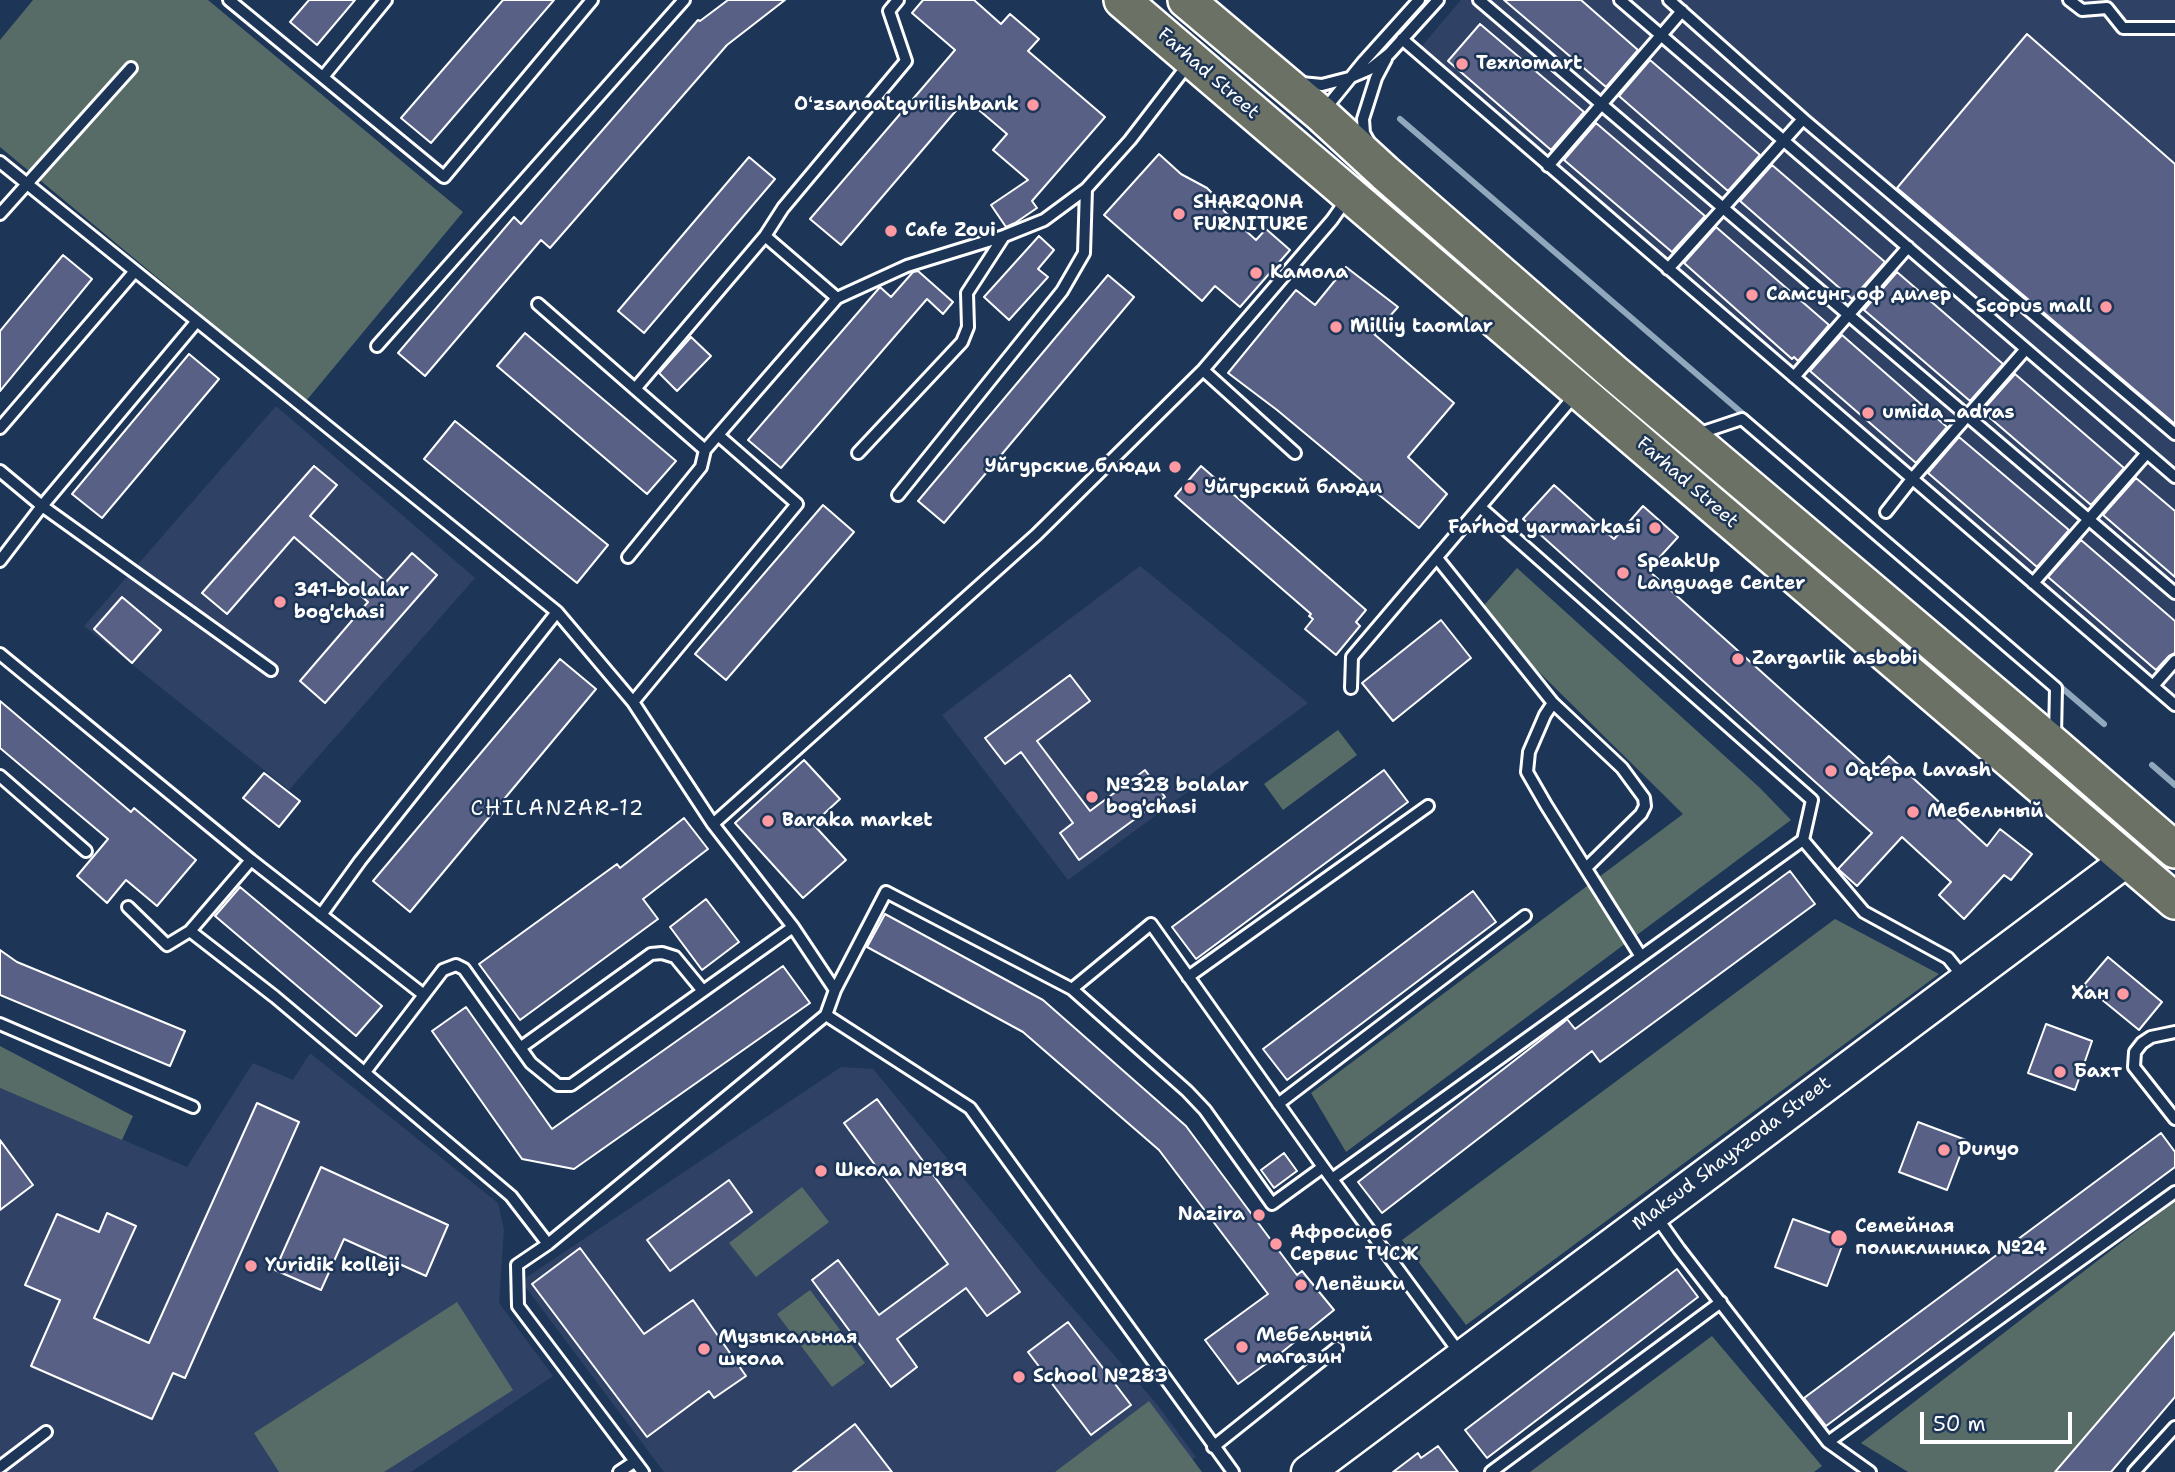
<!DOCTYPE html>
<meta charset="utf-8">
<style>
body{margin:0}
#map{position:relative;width:2175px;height:1472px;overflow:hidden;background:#1d3557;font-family:"Shantell Sans",sans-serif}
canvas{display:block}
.scale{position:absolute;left:1920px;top:1412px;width:152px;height:32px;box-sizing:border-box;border:4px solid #fff;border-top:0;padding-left:9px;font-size:21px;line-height:24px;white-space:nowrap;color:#fff;-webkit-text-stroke:5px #1d3557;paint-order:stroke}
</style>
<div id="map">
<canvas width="2175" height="1472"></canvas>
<div class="scale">50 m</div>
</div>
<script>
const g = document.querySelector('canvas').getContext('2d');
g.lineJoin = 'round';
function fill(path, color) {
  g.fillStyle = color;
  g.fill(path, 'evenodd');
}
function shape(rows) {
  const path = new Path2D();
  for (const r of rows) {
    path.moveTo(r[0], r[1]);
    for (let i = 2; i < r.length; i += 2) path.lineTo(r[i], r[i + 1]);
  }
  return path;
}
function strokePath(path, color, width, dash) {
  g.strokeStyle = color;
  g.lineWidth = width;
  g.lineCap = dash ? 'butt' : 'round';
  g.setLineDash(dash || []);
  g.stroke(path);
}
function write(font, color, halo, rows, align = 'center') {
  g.font = font + ' "Shantell Sans",sans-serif';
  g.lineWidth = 5;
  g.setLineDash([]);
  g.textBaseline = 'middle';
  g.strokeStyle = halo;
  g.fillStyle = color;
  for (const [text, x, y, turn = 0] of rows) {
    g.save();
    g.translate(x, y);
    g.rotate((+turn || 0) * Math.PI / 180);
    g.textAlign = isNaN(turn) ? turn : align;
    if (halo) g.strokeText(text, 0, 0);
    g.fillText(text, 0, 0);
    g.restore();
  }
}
const built = shape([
 [1461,0,2175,0,2175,694,1421,47],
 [276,406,475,578,289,790,84,626],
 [1140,566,1308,703,1068,880,942,715],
 [310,1053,498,1203,504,1230,499,1303,553,1376,411,1472,0,1472,0,1088,187,1167,253,1063,293,1080],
 [841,1067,873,1069,1043,1274,1156,1403,1196,1457,1176,1472,664,1472,521,1281]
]);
const green = shape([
 [33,0,208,0,463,212,306,401,0,147,0,40],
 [1517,568,1760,788,1791,820,1346,1152,1311,1093,1683,814,1478,612],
 [1338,730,1357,755,1283,810,1264,784],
 [1835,919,1939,974,1466,1325,1402,1240],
 [0,1046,133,1116,122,1140,0,1088],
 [802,1187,829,1222,756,1277,729,1243],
 [2175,1201,2175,1332,2055,1472,1908,1472,1861,1443],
 [810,1290,865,1363,832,1387,777,1314],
 [457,1302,513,1390,384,1472,279,1472,254,1433],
 [1712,1336,1822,1466,1814,1472,1530,1472],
 [1149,1401,1202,1472,1055,1472]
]);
const stream = shape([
 [1400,119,1749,419],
 [2055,682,2104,724],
 [2152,765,2175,785]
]);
const building = shape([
 [309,0,355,0,317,45,290,22,309,0],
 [503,0,554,0,431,143,401,118,503,0],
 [728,0,785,0,727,45,550,248,541,240,425,376,398,353,514,217,521,224,698,20,700,21,728,0],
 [923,0,974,0,1001,24,1010,14,1039,39,1028,51,1105,117,1032,201,1037,208,1015,223,1006,227,991,205,1028,180,993,150,1007,134,966,99,841,245,810,219,955,50,912,13,923,0],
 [1504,0,1581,0,1638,50,1606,87,1504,0],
 [1480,24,1584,112,1551,150,1448,61,1480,24],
 [2027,34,2175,164,2175,424,1897,188,2027,34],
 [1650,60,1760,155,1728,191,1619,96,1650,60],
 [1596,123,1705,216,1672,252,1564,160,1596,123],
 [1159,154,1181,174,1207,188,1217,198,1224,211,1256,240,1266,229,1290,250,1240,307,1215,286,1202,301,1104,215,1159,154],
 [749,157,775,179,644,333,618,311,749,157],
 [1772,165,1885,262,1852,299,1740,201,1772,165],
 [1716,227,1829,325,1798,361,1794,357,1792,359,1684,263,1716,227],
 [1039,236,1054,250,1038,269,1048,277,1009,320,984,297,1039,236],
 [63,255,92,279,0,391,0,331,63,255],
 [1346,267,1398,307,1374,334,1454,403,1408,457,1447,494,1419,528,1277,410,1228,373,1296,290,1315,305,1346,267],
 [918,271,953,302,943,314,927,299,781,468,748,440,880,287,891,297,913,272,918,271],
 [1897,272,2003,364,1970,401,1864,310,1897,272],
 [1108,275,1134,297,944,523,918,501,1108,275],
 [525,333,676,461,647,494,497,366,525,333],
 [1842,335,1947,427,1916,463,1810,371,1842,335],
 [691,337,711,356,677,391,659,373,691,337],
 [189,354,219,379,102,518,72,494,189,354],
 [2015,374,2124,468,2091,505,1982,411,2015,374],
 [455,421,608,545,577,583,424,459,455,421],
 [1959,437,2069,530,2037,567,1928,473,1959,437],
 [314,466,337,485,310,516,386,582,412,553,437,575,325,703,300,681,368,602,294,537,227,614,202,593,314,466],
 [1201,466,1366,610,1356,622,1360,626,1336,655,1305,629,1313,619,1309,616,1311,614,1175,496,1201,466],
 [2136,478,2175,511,2175,577,2103,515,2136,478],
 [1554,485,1614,539,1643,506,1678,537,1648,570,1873,772,1889,756,1987,846,2000,829,2032,854,2011,880,2004,875,1964,919,1939,895,1951,882,1902,837,1857,886,1838,869,1872,833,1523,519,1554,485],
 [823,505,854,532,726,680,695,654,823,505],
 [2081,540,2175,621,2175,653,2169,656,2156,670,2048,577,2081,540],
 [122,597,161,630,132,663,94,629,122,597],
 [1441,620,1471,658,1393,721,1362,683,1441,620],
 [560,659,596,689,410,912,373,881,560,659],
 [1070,675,1090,701,1037,741,1090,811,1145,770,1165,797,1079,860,1060,833,1073,823,1021,752,1005,764,985,738,1070,675],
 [0,701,131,812,134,808,196,860,157,906,126,880,107,903,77,876,108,839,0,748,0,701],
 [804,760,840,799,813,824,846,860,803,898,735,823,804,760],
 [1384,770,1408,802,1196,959,1172,927,1384,770],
 [264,773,300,801,279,827,243,798,264,773],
 [684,818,708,849,643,899,658,919,520,1020,479,964,617,864,620,868,684,818],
 [1790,871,1815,904,1600,1062,1592,1051,1382,1213,1358,1182,1564,1022,1567,1019,1575,1029,1790,871],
 [240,887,382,1006,356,1036,215,916,240,887],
 [1473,891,1496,922,1287,1080,1263,1049,1473,891],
 [706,899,739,942,702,970,670,927,706,899],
 [885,914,1043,1000,1186,1126,1297,1275,1302,1271,1334,1310,1281,1353,1238,1384,1205,1340,1268,1294,1159,1150,1023,1032,867,947,885,914],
 [0,950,17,962,185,1031,170,1066,0,995,0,950],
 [2108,957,2162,1002,2139,1030,2084,985,2108,957],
 [783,966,810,1003,574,1169,522,1159,432,1031,466,1007,552,1129,783,966],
 [2046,1024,2092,1041,2075,1090,2028,1073,2046,1024],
 [877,1099,1020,1292,987,1316,966,1288,897,1339,917,1367,891,1387,812,1280,838,1260,879,1315,948,1264,844,1123,877,1099],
 [257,1103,299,1122,185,1378,173,1373,152,1419,31,1366,60,1300,25,1285,57,1214,99,1232,107,1213,136,1226,94,1318,149,1343,257,1103],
 [1918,1122,1966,1140,1947,1190,1899,1172,1918,1122],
 [2161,1133,2175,1152,2175,1167,1826,1426,1804,1398,2161,1133],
 [0,1140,33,1185,0,1210,0,1140],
 [1284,1153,1297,1171,1274,1188,1261,1170,1284,1153],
 [321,1167,448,1225,426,1276,344,1239,321,1290,275,1270,321,1167],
 [729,1180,752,1212,670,1271,647,1240,729,1180],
 [1793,1219,1845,1238,1827,1286,1775,1267,1793,1219],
 [580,1248,644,1334,693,1300,746,1376,714,1398,709,1391,647,1437,532,1284,580,1248],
 [1677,1269,1698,1297,1487,1458,1465,1430,1677,1269],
 [1068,1322,1131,1405,1091,1435,1028,1352,1068,1322],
 [2175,1332,2175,1397,2111,1472,2055,1472,2175,1332],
 [855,1424,892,1472,793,1472,855,1424],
 [1438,1446,1458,1472,1393,1472,1418,1453,1421,1458,1438,1446]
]);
const lane = shape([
 [229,0,444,177,592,0],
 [1479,0,2175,593],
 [1620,0,2175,477],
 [1669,0,1803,119,2175,434],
 [2069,0,2082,10,2107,8,2123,28,2175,28],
 [1402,39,2175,705],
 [323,77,386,0],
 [1301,83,1322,85,1349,78,1370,69,1389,54,1438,0],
 [1325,109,1364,61,1419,0],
 [1369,142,1364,133,1363,119,1376,78,1386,59],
 [0,162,557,612,360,861,321,915],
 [1548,166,1682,11],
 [0,214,131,68],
 [1668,269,1803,119],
 [837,298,907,266,1004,236,1044,220,1086,189,1130,140,1190,62],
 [538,304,705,450,718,435],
 [197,321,42,506,271,670],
 [377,346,684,0],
 [1203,370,1295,453],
 [1794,377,1908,247],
 [635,389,765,236],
 [0,428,135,271],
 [1697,434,1742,419,2056,688,2055,736],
 [858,453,962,342,968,327,967,293,1004,236],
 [0,471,42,506,0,561],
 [898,495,1062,291,1084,253,1086,189],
 [1480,507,1812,800,1803,840,1864,912,1948,958,1965,979],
 [1886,512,1912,479,2026,349],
 [628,557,701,467,705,450],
 [1437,558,1553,703,1545,715,1529,752,1527,772,1546,805,1640,955],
 [2033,583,2147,453],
 [557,612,633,702,713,824],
 [0,654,251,860],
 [2153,686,2175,661],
 [1351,688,1352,657,1575,395],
 [633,702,797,504,718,435,837,298,765,236,783,208,906,61,889,11,898,0],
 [1553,703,1622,768,1644,798,1645,806,1641,814,1586,868],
 [0,776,86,851],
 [128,907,167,945,190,931,251,860,424,995],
 [190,931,275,997,511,1196,548,1244,517,1265,518,1306,643,1472],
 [1188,977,1428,806],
 [1072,989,1187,1091,1205,1110,1272,1204,1323,1167],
 [835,990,886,892,1072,989,1151,924,1323,1167,1461,1355],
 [826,1015,835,990,793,927,713,824,1036,535,1203,370,1332,220,1346,200],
 [0,1024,193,1107],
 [2175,1032,2151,1037,2142,1043,2135,1052,2134,1067,2175,1119],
 [520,1048,651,954,662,953,675,957,703,991],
 [365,1072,443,970,456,965,464,969,531,1063,558,1085,571,1085,793,927],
 [1278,1104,1525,916],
 [1332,1179,1803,840],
 [1655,1215,1679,1249,1828,1442,1870,1472],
 [548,1244,826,1015,970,1108,1233,1472],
 [1828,1442,2175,1192],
 [1213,1447,1337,1348],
 [0,1467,46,1432],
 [619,1472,634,1462],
 [1491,1472,1721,1302],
 [2134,1472,2175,1427]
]);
const secondary = shape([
 [1308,1472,2127,860]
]);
const primary = shape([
 [1122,0,2175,901],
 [1186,0,1321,114,1385,173,1613,372,2055,746,2175,850]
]);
const markers = [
 [1462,64,7,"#ff9aa2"],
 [1033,105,7,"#ff9aa2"],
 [1179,214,7,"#ff9aa2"],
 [891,231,7,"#ff9aa2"],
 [1256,273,7,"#ff9aa2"],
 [1752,295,7,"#ff9aa2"],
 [2106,307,7,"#ff9aa2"],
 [1336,327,7,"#ff9aa2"],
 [1868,413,7,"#ff9aa2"],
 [1175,467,7,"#ff9aa2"],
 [1190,488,7,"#ff9aa2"],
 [1655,528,7,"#ff9aa2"],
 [1623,573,7,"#ff9aa2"],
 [280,602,7,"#ff9aa2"],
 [1738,659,7,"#ff9aa2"],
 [1831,771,7,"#ff9aa2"],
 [1092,797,7,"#ff9aa2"],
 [1913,812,7,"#ff9aa2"],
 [768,821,7,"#ff9aa2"],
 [2123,994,7,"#ff9aa2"],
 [2060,1072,7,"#ff9aa2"],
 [1944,1150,7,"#ff9aa2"],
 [821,1171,7,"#ff9aa2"],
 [1259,1215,7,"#ff9aa2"],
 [1839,1238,9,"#ff9aa2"],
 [1276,1244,7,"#ff9aa2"],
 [251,1266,7,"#ff9aa2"],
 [1301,1285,7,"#ff9aa2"],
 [1242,1347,7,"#ff9aa2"],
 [704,1349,7,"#ff9aa2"],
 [1019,1377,7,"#ff9aa2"]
];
const poiNames = [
 ["Texnomart",1476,64],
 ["Oʻzsanoatqurilishbank",1019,105,"right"],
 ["SHARQONA",1193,203],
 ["FURNITURE",1193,225],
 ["Cafe Zoui",905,231],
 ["Камола",1270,273],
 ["Самсунг оф дилер",1766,295],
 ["Scopus mall",2092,307,"right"],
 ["Milliy taomlar",1350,327],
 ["umida_adras",1882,413],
 ["Уйгурские блюди",1161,467,"right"],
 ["Уйгурский блюди",1204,488],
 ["Farhod yarmarkasi",1641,528,"right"],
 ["SpeakUp",1637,562],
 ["Language Center",1637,584],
 ["341-bolalar",294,591],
 ["bog'chasi",294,613],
 ["Zargarlik asbobi",1752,659],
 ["Oqtepa Lavash",1845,771],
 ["№328 bolalar",1106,786],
 ["bog'chasi",1106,808],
 ["Мебельный",1927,812],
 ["Baraka market",782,821],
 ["Хан",2109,994,"right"],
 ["Бахт",2074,1072],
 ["Dunyo",1958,1150],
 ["Школа №189",835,1171],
 ["Nazira",1245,1215,"right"],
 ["Семейная",1855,1227],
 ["поликлиника №24",1855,1249],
 ["Афросиоб",1290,1233],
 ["Сервис ТЧСЖ",1290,1255],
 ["Yuridik kolleji",265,1266],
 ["Лепёшки",1315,1285],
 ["Мебельный",1256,1336],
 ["магазин",1256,1358],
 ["Музыкальная",718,1338],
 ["школа",718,1360],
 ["School №283",1033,1377]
];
const streetNames = [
 ["Farhad Street",1208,74,41],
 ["Farhad Street",1687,483,41],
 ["Maksud Shayxzoda Street",1732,1154,-37]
];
const neighbourhoodNames = [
 ["CHILANZAR-12",558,810]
];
fill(built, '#2f4265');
fill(green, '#576c67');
strokePath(stream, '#91a8bc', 6);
fill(building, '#596086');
strokePath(building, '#fff', 2);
strokePath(lane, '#fff', 16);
strokePath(secondary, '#fff', 37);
strokePath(primary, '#fff', 40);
strokePath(lane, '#1d3557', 10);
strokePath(secondary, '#1d3557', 32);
strokePath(primary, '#6b7165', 35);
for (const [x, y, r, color] of markers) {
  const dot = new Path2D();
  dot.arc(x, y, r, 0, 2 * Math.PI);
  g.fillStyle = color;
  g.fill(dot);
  strokePath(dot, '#1d3557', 2.5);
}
write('bold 19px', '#fff', '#1d3557', poiNames, 'left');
write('19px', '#fff', '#1d3557', streetNames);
g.letterSpacing = '2px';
write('21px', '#fff', '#1d3557', neighbourhoodNames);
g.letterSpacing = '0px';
</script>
